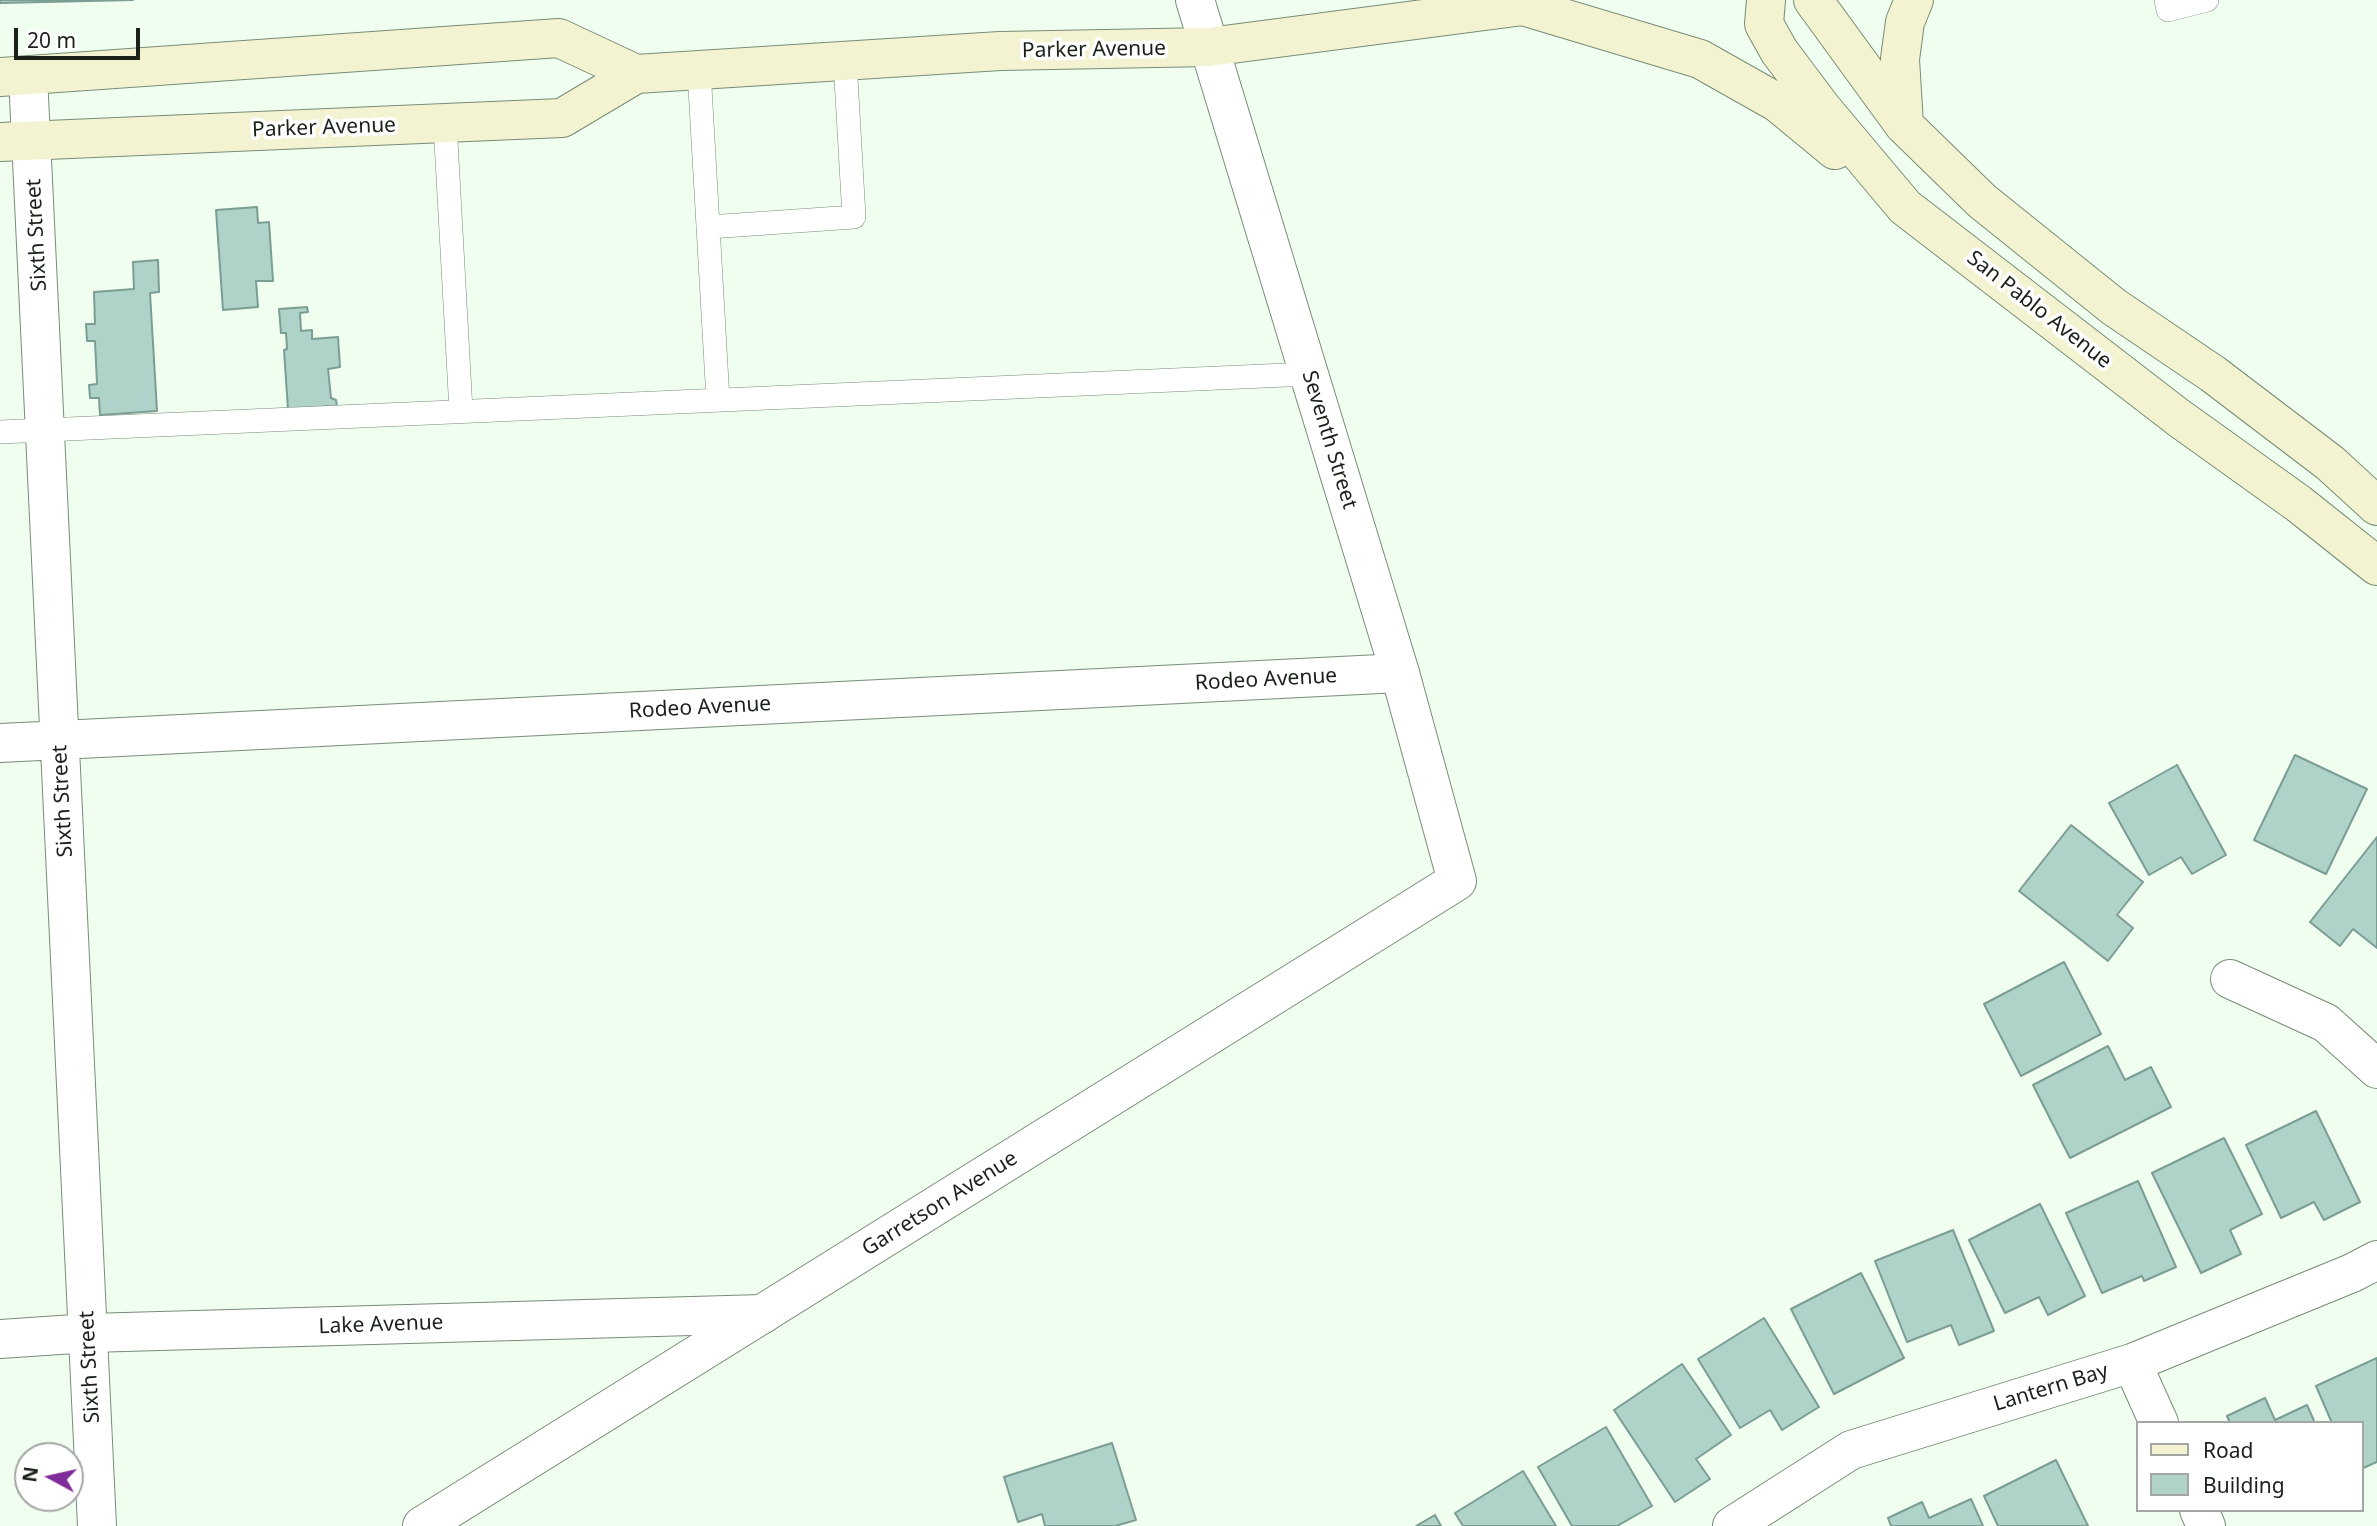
<!DOCTYPE html>
<style>
body{margin:0}
#map{position:relative;width:2377px;height:1526px;overflow:hidden;background:#f0feef;font-family:"Noto Sans",sans-serif}
canvas{display:block}
.legend{position:absolute;left:2136px;top:1421px;width:228px;height:91px;box-sizing:border-box;background:#fff;border:2px solid #a3a6a3;margin:0;padding:9px 12px;list-style:none;font-size:21px;color:#192119}
.legend li{display:flex;align-items:center;gap:14px;height:35px}
.legend b{width:35px;border:2px solid #a3a6a3}
.north{position:absolute;left:14px;top:1442px;width:70px;height:70px;box-sizing:border-box;background:#fff;border:2px solid #a3a6a3;border-radius:50%;rotate:278deg;font-size:19px;font-weight:700;line-height:28px;text-align:center;color:#192119}
.north::after{content:'';display:block;margin:auto;width:24px;height:32px;background:#802c9b;clip-path:polygon(50% 0,100% 100%,50% 72%,0 100%)}
.scale{position:absolute;left:14px;top:28px;width:126px;height:32px;box-sizing:border-box;border:4px solid #192119;border-top:0;padding-left:9px;font-size:21px;line-height:24px;white-space:nowrap;color:#192119;-webkit-text-stroke:5px #fff;paint-order:stroke}
</style>
<div id="map">
<canvas width="2377" height="1526"></canvas>
<ul class="legend">
<li><b style="height:9px;background:#f4f3d1"></b>Road</li>
<li><b style="height:19px;background:#afd2c9"></b>Building</li>
</ul>
<div class="north">N</div>
<div class="scale">20 m</div>
</div>
<script>
const g = document.querySelector('canvas').getContext('2d');
g.lineJoin = 'round';
function fill(path, color) {
  g.fillStyle = color;
  g.fill(path, 'evenodd');
}
function shape(rows) {
  const path = new Path2D();
  for (const r of rows) {
    path.moveTo(r[0], r[1]);
    for (let i = 2; i < r.length; i += 2) path.lineTo(r[i], r[i + 1]);
  }
  return path;
}
function strokePath(path, color, width, dash) {
  g.strokeStyle = color;
  g.lineWidth = width;
  g.lineCap = dash ? 'butt' : 'round';
  g.setLineDash(dash || []);
  g.stroke(path);
}
function write(font, color, halo, rows, align = 'center') {
  g.font = font + ' "Noto Sans",sans-serif';
  g.lineWidth = 7;
  g.setLineDash([]);
  g.textBaseline = 'middle';
  g.strokeStyle = halo;
  g.fillStyle = color;
  for (const [text, x, y, turn = 0] of rows) {
    g.save();
    g.translate(x, y);
    g.rotate((+turn || 0) * Math.PI / 180);
    g.textAlign = isNaN(turn) ? turn : align;
    if (halo) g.strokeText(text, 0, 0);
    g.fillText(text, 0, 0);
    g.restore();
  }
}
const building = shape([
 [0,0,133,0,0,3,0,0],
 [257,207,258,223,269,222,273,281,256,281,258,307,223,310,216,210,257,207],
 [158,260,159,292,150,293,157,411,100,415,99,398,90,398,89,385,97,384,95,341,87,341,86,324,95,324,94,292,134,289,133,262,158,260],
 [307,307,308,312,300,313,301,331,312,330,312,339,338,337,340,367,328,369,331,398,336,400,337,406,288,409,284,350,287,349,286,333,281,333,279,309,307,307],
 [2295,755,2367,789,2326,874,2254,840,2295,755],
 [2177,765,2226,855,2192,874,2181,857,2149,875,2109,803,2177,765],
 [2071,825,2143,882,2117,915,2133,928,2108,961,2019,891,2071,825],
 [2377,837,2377,948,2353,929,2340,946,2310,922,2377,837],
 [2064,962,2101,1034,2021,1076,1984,1004,2064,962],
 [2108,1046,2125,1080,2151,1067,2171,1107,2070,1158,2033,1085,2108,1046],
 [2316,1111,2360,1202,2324,1220,2314,1202,2281,1218,2246,1145,2316,1111],
 [2224,1138,2262,1214,2230,1230,2241,1254,2201,1273,2152,1173,2224,1138],
 [2138,1181,2176,1267,2144,1281,2142,1276,2102,1293,2066,1213,2138,1181],
 [2040,1204,2085,1296,2048,1315,2039,1297,2005,1313,1969,1240,2040,1204],
 [1953,1230,1994,1331,1959,1345,1951,1325,1907,1342,1875,1261,1953,1230],
 [1861,1273,1904,1358,1834,1394,1791,1309,1861,1273],
 [1764,1318,1819,1407,1782,1430,1770,1410,1740,1428,1698,1359,1764,1318],
 [2377,1358,2377,1462,2361,1469,2361,1423,2332,1423,2316,1386,2377,1358],
 [1682,1364,1731,1435,1696,1459,1710,1479,1675,1502,1614,1410,1682,1364],
 [2265,1398,2275,1420,2307,1405,2315,1423,2230,1423,2227,1416,2265,1398],
 [1606,1427,1652,1506,1617,1526,1572,1526,1538,1467,1606,1427],
 [1112,1443,1136,1520,1115,1526,1045,1526,1042,1514,1018,1522,1004,1477,1112,1443],
 [2056,1460,2088,1526,1998,1526,1984,1496,2056,1460],
 [1523,1471,1556,1526,1463,1526,1455,1513,1523,1471],
 [1971,1499,1983,1526,1891,1526,1888,1518,1922,1502,1929,1518,1971,1499],
 [1435,1515,1441,1526,1416,1526,1435,1515]
]);
const service = shape([
 [2166,0,2168,10,2207,0],
 [699,70,718,400],
 [445,123,461,411],
 [709,227,854,217,845,61],
 [0,432,1309,374]
]);
const minor = shape([
 [28,76,97,1526],
 [0,743,1400,673],
 [2230,979,2326,1023,2377,1069],
 [0,1339,89,1333,763,1314],
 [2132,1363,2159,1423],
 [2199,1510,2206,1526],
 [1732,1526,1851,1450,2132,1363,2352,1273,2377,1260]
]);
const tertiary = shape([
 [422,1526,1457,881,1400,673,1195,0]
]);
const secondary = shape([
 [1766,0,1764,24,1779,51,1821,107,1905,207,2179,418,2299,504,2377,566],
 [1813,0,1904,125,1982,201,2114,307,2213,374,2330,463,2377,506],
 [1523,6,1700,59,1778,103,1835,150],
 [0,77,559,38,636,74],
 [1904,125,1900,59,1905,22,1914,0],
 [0,142,562,118,636,74,1000,51,1209,47,1523,6,1549,0]
]);
const streetNames = [
 ["Parker Avenue",1094,50,-1],
 ["Parker Avenue",324,128,-2],
 ["Sixth Street",37,235,-93],
 ["San Pablo Avenue",2039,310,38],
 ["Seventh Street",1329,440,73],
 ["Rodeo Avenue",1266,680,-3],
 ["Rodeo Avenue",700,708,-3],
 ["Sixth Street",63,801,-93],
 ["Garretson Avenue",940,1204,-32],
 ["Lake Avenue",381,1325,-2],
 ["Sixth Street",90,1367,-93],
 ["Lantern Bay",2051,1388,-17]
];
fill(building, '#afd2c9');
strokePath(building, '#7b9d94', 2);
strokePath(service, '#788c77', 24);
strokePath(minor, '#788c77', 40);
strokePath(tertiary, '#788c77', 40);
strokePath(secondary, '#788c77', 40);
strokePath(service, '#fff', 23);
strokePath(minor, '#fff', 38);
strokePath(tertiary, '#fff', 38);
strokePath(secondary, '#f4f3d1', 38);
write('21px', '#192119', '#fff', streetNames);
</script>
